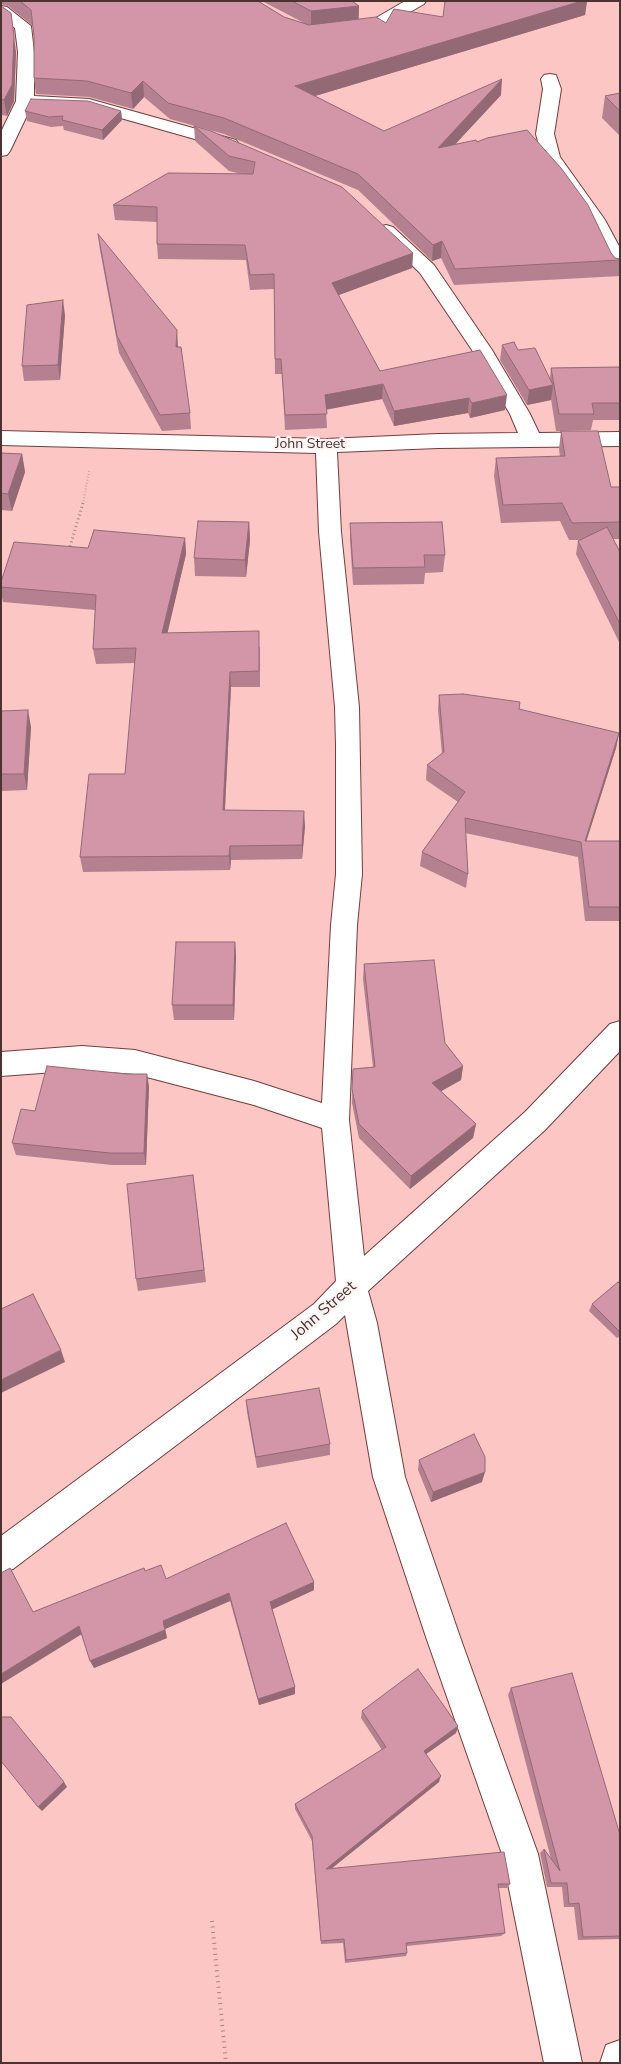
<!DOCTYPE html>
<style>
body{margin:0}
#map{position:relative;width:621px;height:2064px;overflow:hidden;background:#fbc6c4;font-family:"Nunito Sans",sans-serif}
canvas{display:block}
.frame{position:absolute;inset:0;border:2px solid #4c3231;pointer-events:none}
</style>
<div id="map">
<canvas width="621" height="2064"></canvas>
<div class="frame"></div>
</div>
<script>
const g = document.querySelector('canvas').getContext('2d');
g.lineJoin = 'round';
function shape(rows) {
  const path = new Path2D();
  for (const r of rows) {
    path.moveTo(r[0], r[1]);
    for (let i = 2; i < r.length; i += 2) path.lineTo(r[i], r[i + 1]);
  }
  return path;
}
function strokePath(path, color, width, dash) {
  g.strokeStyle = color;
  g.lineWidth = width;
  g.lineCap = dash ? 'butt' : 'round';
  g.setLineDash(dash || []);
  g.stroke(path);
}
function fill(path, color) {
  g.fillStyle = color;
  g.fill(path, 'evenodd');
}
function write(font, color, halo, rows, align = 'center') {
  g.font = font + ' "Nunito Sans",sans-serif';
  g.lineWidth = 4.5;
  g.setLineDash([]);
  g.textBaseline = 'middle';
  g.strokeStyle = halo;
  g.fillStyle = color;
  for (const [text, x, y, turn = 0] of rows) {
    g.save();
    g.translate(x, y);
    g.rotate((+turn || 0) * Math.PI / 180);
    g.textAlign = isNaN(turn) ? turn : align;
    if (halo) g.strokeText(text, 0, 0);
    g.fillText(text, 0, 0);
    g.restore();
  }
}
const pathFar2 = shape([
 [83,504,89,471]
]);
const pathFar1 = shape([
 [69,550,83,503]
]);
const path = shape([
 [212,1921,226,2063]
]);
const street = shape([
 [405,1,426,1,424,4,379,30,347,35,341,34,339,30,341,26,369,22,405,1],
 [1,6,7,7,31,26,34,52,34,96,89,99,236,140,239,144,236,148,230,149,89,109,31,107,10,151,7,155,1,156,1,132,16,101,18,52,15,28,1,19,1,6],
 [550,74,556,75,561,89,554,134,560,157,605,220,620,248,620,274,613,272,610,268,587,220,542,157,536,134,543,89,541,79,544,75,550,74],
 [386,225,393,227,434,265,492,350,530,414,539,433,620,432,620,446,438,448,337,452,341,532,359,707,362,874,357,925,349,1120,364,1256,525,1112,610,1024,620,1021,620,1051,545,1130,368,1291,377,1323,405,1477,460,1637,538,1854,582,2063,544,2063,502,1854,426,1637,373,1477,345,1315,336,1324,13,1569,1,1573,1,1536,314,1304,336,1281,322,1128,254,1105,135,1074,82,1070,1,1076,1,1052,82,1046,135,1050,254,1081,322,1103,331,925,336,874,336,746,335,707,319,532,316,453,1,445,1,431,326,439,438,434,518,433,510,414,472,350,420,273,377,231,379,227,386,225],
 [620,2040,620,2063,600,2063,606,2045,620,2040]
]);
const wall = shape([
 [1,1,258,1,284,17,304,23,262,1,352,1,359,6,359,19,386,23,443,17,445,1,587,1,585,15,315,96,384,131,501,95,455,144,477,142,611,253,615,258,620,259,620,276,454,285,441,258,432,261,358,190,224,134,170,119,144,97,133,109,89,97,36,94,34,78,34,36,33,26,8,6,1,4],
 [1,6,16,52,14,101,7,116,2,115,1,116],
 [620,93,620,136,602,118,605,96],
 [25,111,121,111,122,120,103,140,64,130,63,126,51,127,27,121],
 [194,126,413,253,412,268,338,295,380,371,505,410,470,418,468,413,394,426,382,399,326,409,327,428,285,430,282,374,275,374,274,289,250,290,246,260,158,259,157,244,157,222,115,220,113,205,242,174,229,171,195,141],
 [98,234,178,347,190,413,191,429,162,431,119,353,100,250],
 [65,315,60,380,24,381,22,366],
 [502,345,518,350,550,378,551,368,620,367,620,420,593,420,591,430,556,431,551,399,551,400,527,405,500,360],
 [561,431,611,487,620,487,620,539,613,539,620,552,620,644,576,554,578,541,580,540,569,540,560,521,501,523,494,476,496,458,560,457,559,449],
 [1,453,22,454,25,472,12,511,1,510],
 [249,522,250,540,246,577,195,576,194,558],
 [350,523,445,555,443,572,425,573,424,584,353,585,350,540],
 [185,538,186,554,167,633,260,647,260,687,231,687,225,810,305,826,302,859,231,860,230,870,83,872,80,857,125,774,135,663,96,664,93,649,95,610,3,602,1,593,1,582,88,548],
 [439,695,519,709,619,733,616,748,586,841,620,841,620,921,585,921,578,857,465,833,468,874,466,888,420,866,422,852,458,802,426,780,427,765,442,754,438,710],
 [1,711,31,727,27,790,1,791],
 [235,942,236,957,234,1020,174,1020,172,1005],
 [364,964,445,1043,463,1066,461,1080,441,1091,476,1124,473,1138,410,1189,359,1138,352,1103,353,1069,373,1067,363,979],
 [149,1086,146,1165,112,1165,16,1155,12,1143],
 [193,1175,206,1282,138,1291,136,1279],
 [620,1284,620,1336,617,1338,589,1311,592,1304],
 [246,1400,330,1444,330,1455,257,1468,247,1412],
 [419,1460,482,1482,431,1502,418,1470],
 [145,1571,166,1579,314,1582,314,1590,272,1609,295,1687,295,1694,259,1705,230,1601,165,1629,167,1638,94,1668,81,1634,33,1612],
 [511,1688,620,1835,620,1939,578,1940,574,1907,564,1907,562,1887,547,1887,540,1853,544,1849,551,1859,508,1695],
 [362,1711,458,1726,456,1733,426,1754,439,1782,332,1868,510,1884,507,1888,498,1888,505,1933,501,1936,407,1946,407,1953,406,1956,345,1963,343,1943,321,1944,312,1841,295,1809,295,1804,382,1750,361,1718]
]);
const shadedWall = shape([
 [582,1,587,1,585,15,295,102,295,86],
 [359,6,358,21,311,27,311,11],
 [11,13,16,52,14,101,7,116,4,100],
 [502,79,501,95,437,164,438,148],
 [143,81,144,97,133,109,131,93],
 [121,111,122,120,103,140,102,130],
 [442,241,441,258,432,261,433,245],
 [413,253,412,268,331,298,332,283],
 [63,300,65,315,60,380,58,365],
 [177,330,178,347,177,363,176,347],
 [383,384,382,399,325,410,325,395],
 [553,385,551,400,527,405,529,390],
 [507,395,505,410,470,418,472,403],
 [469,398,468,413,394,426,394,411],
 [22,454,25,472,12,511,8,494],
 [249,522,250,540,246,577,245,560],
 [185,538,186,554,164,648,162,633],
 [230,672,231,687,224,825,223,810],
 [28,710,31,727,27,790,24,774],
 [619,733,616,748,582,855,585,841],
 [304,811,305,826,302,859,302,845],
 [230,846,231,860,230,870,229,856],
 [235,942,236,957,234,1020,233,1005],
 [463,1066,461,1080,431,1097,432,1083],
 [147,1074,149,1086,146,1165,144,1153],
 [476,1124,473,1138,410,1189,411,1176],
 [61,1350,65,1362,1,1393,1,1380],
 [485,1472,482,1482,431,1502,433,1492],
 [314,1582,314,1590,271,1610,270,1602],
 [229,1593,230,1601,165,1629,167,1638,94,1668,90,1661,163,1621],
 [79,1626,82,1634,1,1684,1,1674],
 [295,1687,295,1694,259,1705,258,1699],
 [458,1726,456,1733,422,1757,424,1751],
 [441,1776,439,1782,326,1873,326,1869],
 [64,1782,67,1787,42,1811,38,1807]
]);
const building = shape([
 [20,1,258,1,284,17,309,25,376,17,386,23,394,9,443,17,445,1,582,1,295,86,384,131,502,79,438,148,476,140,477,142,487,138,527,130,561,168,588,205,611,253,615,258,620,259,620,260,455,269,442,241,433,245,358,174,224,118,168,103,143,81,131,93,87,81,34,78,34,36,31,10,20,1],
 [292,1,352,1,359,6,311,11,292,1],
 [1,6,11,13,14,36,12,85,4,100,1,99,1,6],
 [620,93,620,111,605,96,620,93],
 [31,99,88,101,121,111,102,130,62,120,63,116,49,117,25,111,31,99],
 [194,126,211,131,342,187,413,253,332,283,380,371,480,350,507,395,472,403,469,398,394,411,383,384,325,395,327,414,285,415,281,359,275,359,274,274,250,275,245,245,157,244,157,207,113,205,168,173,253,174,255,162,229,156,194,126],
 [98,234,177,330,176,347,181,347,190,413,160,415,117,336,98,234],
 [63,300,58,365,22,366,27,305,63,300],
 [514,342,518,350,535,348,553,385,529,390,502,345,514,342],
 [620,367,620,403,592,403,594,414,559,414,551,368,620,367],
 [561,431,598,431,611,487,620,487,620,522,572,523,562,503,503,505,496,458,565,456,561,431],
 [1,453,22,454,8,494,1,493,1,453],
 [198,521,249,522,245,560,194,558,198,521],
 [442,522,445,555,424,555,425,567,353,568,350,523,442,522],
 [607,527,620,552,620,624,578,541,607,527],
 [94,530,185,538,162,633,259,631,259,671,230,672,223,810,304,811,302,845,230,846,229,856,80,857,89,774,125,774,136,648,93,649,96,595,1,587,1,582,14,542,88,548,94,530],
 [463,694,520,702,519,709,619,733,585,841,620,841,620,907,589,907,581,842,465,818,468,874,422,852,465,792,427,765,444,752,439,695,463,694],
 [28,710,24,774,1,774,1,711,28,710],
 [176,942,235,942,233,1005,172,1005,176,942],
 [434,960,445,1043,463,1066,432,1083,476,1124,411,1176,359,1124,352,1089,353,1069,375,1067,364,964,434,960],
 [47,1066,127,1074,147,1074,144,1153,110,1153,12,1143,21,1109,35,1111,47,1066],
 [193,1175,204,1270,136,1279,127,1184,193,1175],
 [618,1282,620,1284,620,1332,592,1304,618,1282],
 [33,1294,61,1350,1,1380,1,1309,33,1294],
 [319,1388,330,1444,256,1457,246,1400,319,1388],
 [474,1434,485,1457,485,1472,433,1492,419,1460,474,1434],
 [286,1523,314,1582,270,1602,295,1687,258,1699,229,1593,163,1621,165,1630,90,1661,79,1626,1,1674,1,1573,10,1568,33,1612,144,1568,145,1571,161,1565,166,1579,286,1523],
 [418,1669,458,1726,424,1751,441,1776,326,1869,504,1852,510,1884,498,1884,505,1933,406,1943,407,1953,346,1960,344,1939,321,1941,312,1836,295,1804,386,1747,362,1711,418,1669],
 [572,1673,620,1835,620,1936,583,1937,579,1903,569,1904,567,1883,551,1883,544,1849,560,1871,511,1688,572,1673],
 [1,1717,11,1717,64,1782,38,1807,1,1761,1,1717]
]);
const farStreetnames = [
 ["John Street",310,445]
];
const streetNames = [
 ["John Street",324,1311,-41]
];
strokePath(street, '#733d3d', 2);
strokePath(pathFar2, '#ac8381', 2, [0.5, 2.5]);
strokePath(pathFar1, '#ac8381', 3, [1, 3]);
strokePath(path, '#ac8381', 4, [1, 4.5]);
fill(street, '#fff');
fill(wall, '#b58190');
fill(shadedWall, '#946976');
fill(building, '#d396a8');
strokePath(building, '#946976', 1);
write('14px', '#4c3231', '#fbf4f3', farStreetnames);
write('16px', '#4c3231', '#fbf4f3', streetNames);
</script>
